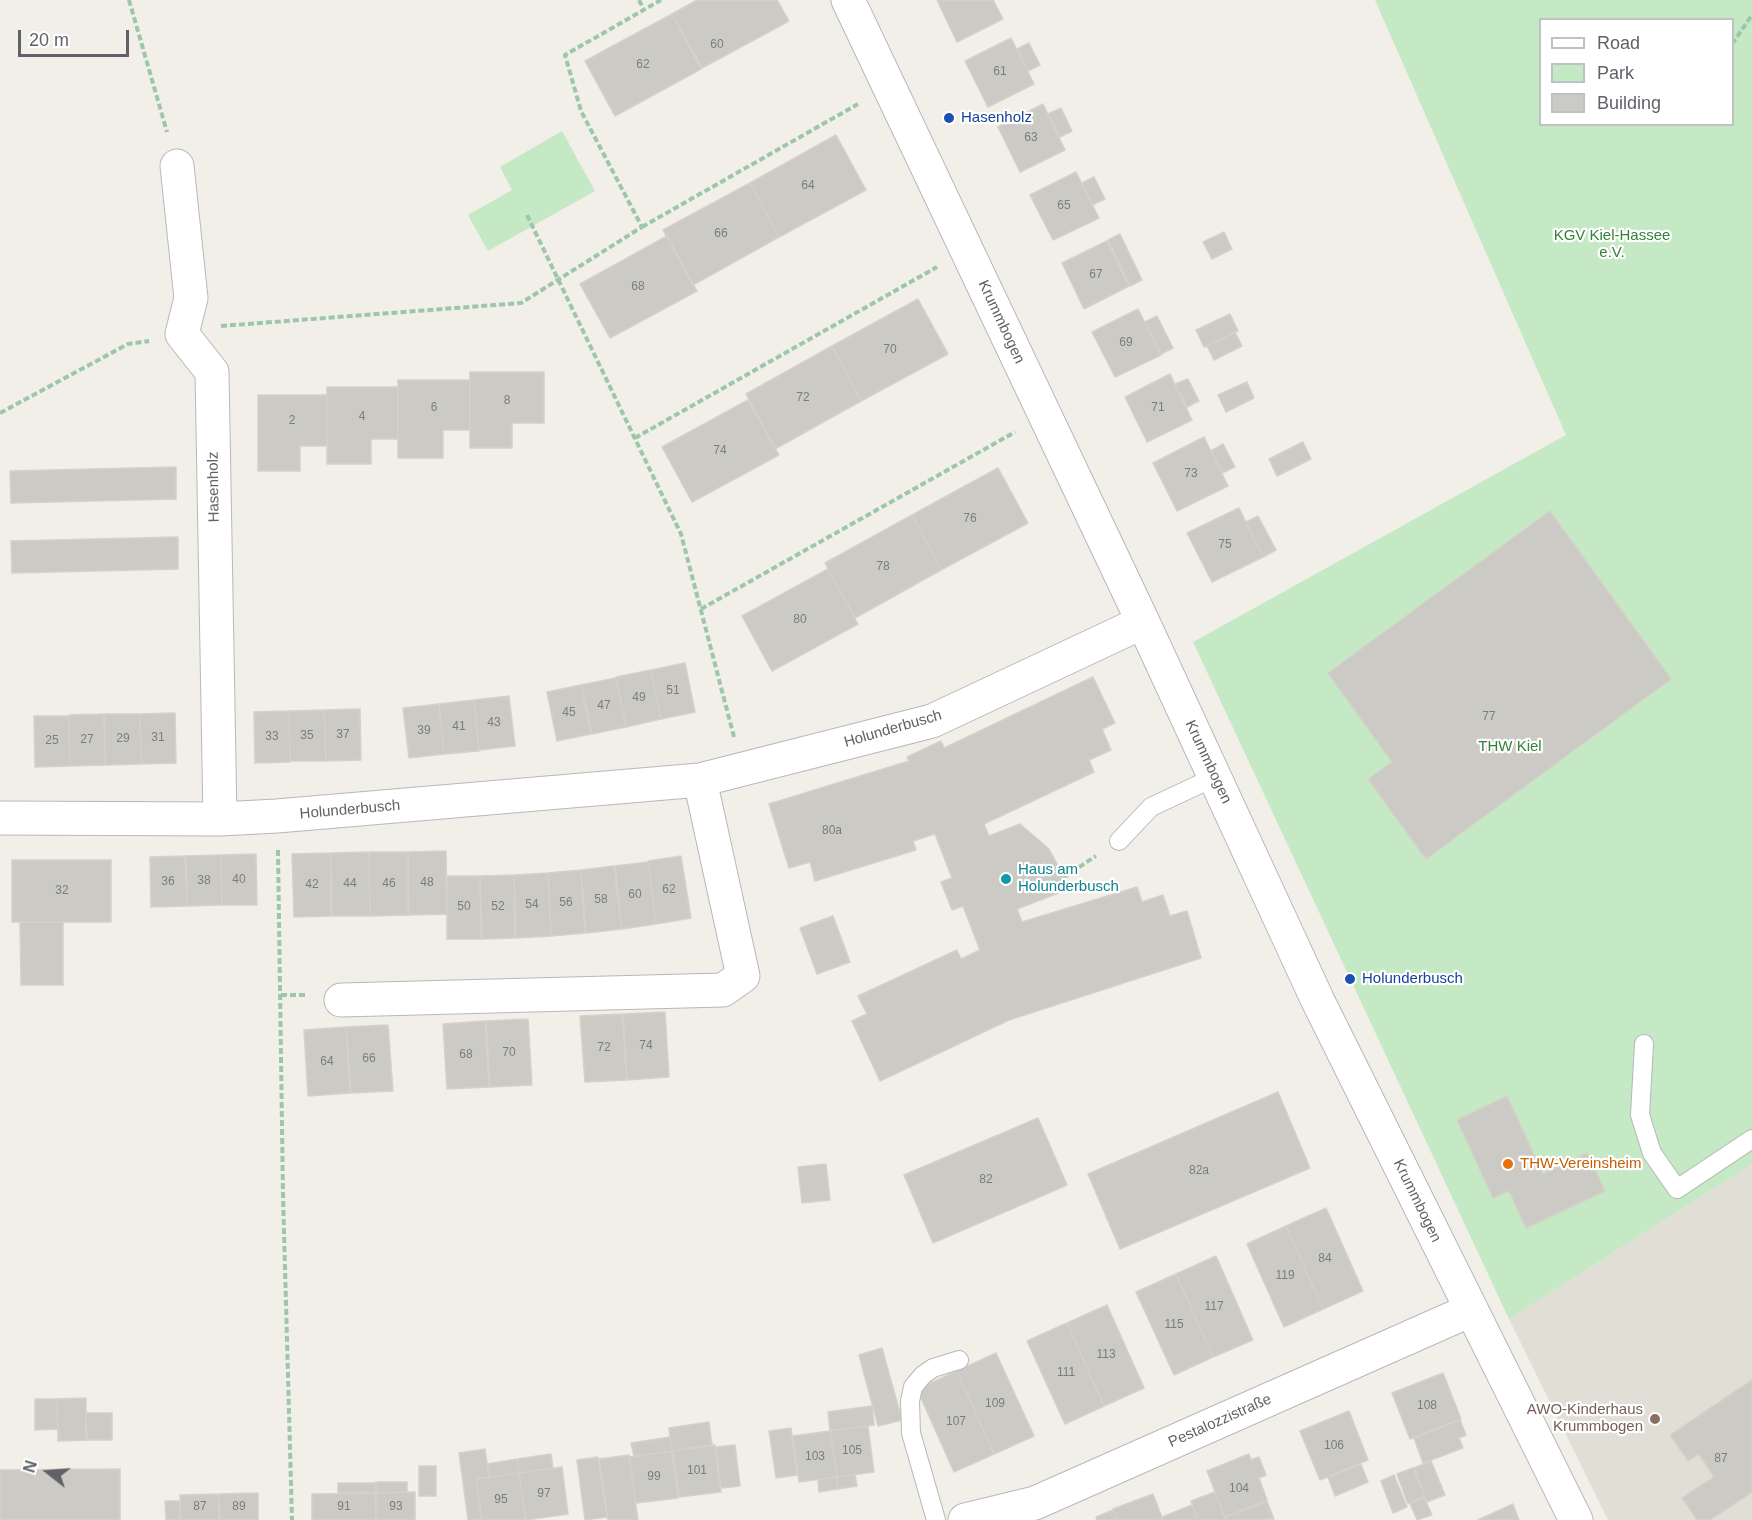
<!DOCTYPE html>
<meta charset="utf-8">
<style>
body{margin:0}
#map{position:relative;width:1752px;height:1520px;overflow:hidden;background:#f1efe8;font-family:Helvetica,sans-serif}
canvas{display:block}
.legend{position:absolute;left:1539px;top:18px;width:195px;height:108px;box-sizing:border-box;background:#fff;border:2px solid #bfc1c3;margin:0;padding:8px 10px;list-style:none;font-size:18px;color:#5f6368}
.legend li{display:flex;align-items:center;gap:12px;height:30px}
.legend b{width:30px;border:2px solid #bfc1c3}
.north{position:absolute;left:18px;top:1442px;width:60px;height:60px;-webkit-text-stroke:4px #fff;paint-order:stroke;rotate:287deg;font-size:16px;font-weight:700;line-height:24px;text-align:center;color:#5f6368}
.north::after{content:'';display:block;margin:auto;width:21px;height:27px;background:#5f6368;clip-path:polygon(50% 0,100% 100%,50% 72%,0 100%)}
.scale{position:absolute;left:18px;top:30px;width:111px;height:27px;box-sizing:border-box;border:3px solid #5f6368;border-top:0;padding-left:8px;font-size:18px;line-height:21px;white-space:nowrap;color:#5f6368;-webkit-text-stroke:4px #fff;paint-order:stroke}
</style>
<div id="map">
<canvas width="1752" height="1520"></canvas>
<ul class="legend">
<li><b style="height:8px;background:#fff"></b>Road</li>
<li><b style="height:16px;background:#c5e8c5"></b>Park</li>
<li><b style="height:16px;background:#cccac5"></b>Building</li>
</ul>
<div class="north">N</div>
<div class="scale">20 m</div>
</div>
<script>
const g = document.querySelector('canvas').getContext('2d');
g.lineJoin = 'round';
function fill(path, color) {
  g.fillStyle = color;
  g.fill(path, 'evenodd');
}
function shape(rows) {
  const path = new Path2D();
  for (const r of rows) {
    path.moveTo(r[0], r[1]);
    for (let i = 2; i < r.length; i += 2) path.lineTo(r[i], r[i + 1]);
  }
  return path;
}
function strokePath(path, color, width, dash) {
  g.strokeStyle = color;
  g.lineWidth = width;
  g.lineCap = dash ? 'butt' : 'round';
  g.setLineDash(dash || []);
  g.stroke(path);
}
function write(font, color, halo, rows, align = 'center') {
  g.font = font + ' Helvetica,sans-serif';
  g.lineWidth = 4.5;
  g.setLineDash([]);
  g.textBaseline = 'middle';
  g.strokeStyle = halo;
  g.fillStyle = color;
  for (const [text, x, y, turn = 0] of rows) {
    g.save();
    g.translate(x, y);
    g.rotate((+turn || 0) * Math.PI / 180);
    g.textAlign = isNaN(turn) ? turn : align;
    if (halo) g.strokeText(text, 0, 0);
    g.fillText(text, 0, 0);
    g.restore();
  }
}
const education = shape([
 [1752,1164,1752,1520,1608,1520,1509,1319]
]);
const green = shape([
 [1375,0,1752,0,1752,1164,1509,1319,1193,642,1566,435],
 [1540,20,1732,20,1732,124,1540,124],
 [562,131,595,191,488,251,468,215,512,190,500,167]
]);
const building = shape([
 [697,0,777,0,789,21,702,68,672,14,697,0],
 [937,0,993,0,1003,19,957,42,937,0],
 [672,14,701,69,615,116,585,61,672,14],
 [1011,38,1034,84,988,107,965,61,1011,38],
 [1029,43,1040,65,1028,71,1017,49,1029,43],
 [1043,104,1065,150,1020,172,998,127,1043,104],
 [1061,108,1072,131,1060,137,1048,114,1061,108],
 [836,135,866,190,779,237,750,183,836,135],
 [1076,172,1099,218,1053,240,1030,195,1076,172],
 [1094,177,1105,199,1092,205,1082,183,1094,177],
 [750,183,779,237,693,285,663,230,750,183],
 [1224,232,1232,249,1212,259,1203,242,1224,232],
 [1120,234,1142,280,1130,286,1108,240,1120,234],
 [667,236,697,291,610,338,580,284,667,236],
 [1107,241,1129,286,1084,309,1062,263,1107,241],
 [918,299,948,354,861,401,832,346,918,299],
 [1138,309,1161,355,1115,377,1092,332,1138,309],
 [1230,314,1238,331,1204,347,1196,330,1230,314],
 [1157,316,1173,348,1161,354,1145,322,1157,316],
 [1235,332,1242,346,1214,360,1207,346,1235,332],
 [832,346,861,401,775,449,746,394,832,346],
 [470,372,544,372,544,423,512,423,512,448,470,448,470,372],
 [1170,374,1192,420,1147,442,1125,397,1170,374],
 [1188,379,1199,401,1187,407,1175,384,1188,379],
 [398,380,470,380,470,430,443,430,443,458,398,458,398,380],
 [1247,382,1254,398,1226,412,1218,395,1247,382],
 [327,387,398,387,398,439,371,439,371,464,327,464,327,387],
 [258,395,327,395,327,446,300,446,300,471,258,471,258,395],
 [748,400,779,455,692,502,662,447,748,400],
 [1204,437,1228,486,1177,511,1153,463,1204,437],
 [1303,442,1311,459,1277,476,1269,459,1303,442],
 [1223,444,1235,467,1222,473,1211,451,1223,444],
 [176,467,176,499,11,503,10,471,176,467],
 [998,468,1028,523,941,570,912,515,998,468],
 [1239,508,1263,557,1212,582,1187,533,1239,508],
 [1550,511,1671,679,1426,859,1368,779,1392,762,1328,673,1550,511],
 [912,515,941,570,855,618,825,563,912,515],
 [1258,516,1276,550,1263,557,1246,522,1258,516],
 [178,537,178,569,12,573,11,541,178,537],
 [828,569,858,624,772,671,742,616,828,569],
 [685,663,695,712,661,719,651,670,685,663],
 [651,670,661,719,626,727,616,677,651,670],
 [1093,677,1115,723,1102,729,1111,750,1089,760,1094,772,984,824,989,836,1020,824,1049,849,1064,877,1069,889,1017,909,1022,922,1137,887,1142,902,1163,895,1170,916,1187,911,1201,958,1009,1020,880,1081,852,1021,867,1014,858,996,957,950,961,959,980,950,963,906,952,910,941,882,952,878,935,834,913,841,916,850,815,881,810,862,789,868,769,804,909,761,907,757,941,741,944,748,1093,677],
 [616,678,626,727,592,734,581,685,616,678],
 [581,685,591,734,557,741,547,692,581,685],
 [509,696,515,746,479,750,474,700,509,696],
 [474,700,479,751,444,754,439,704,474,700],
 [439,704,444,754,409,758,403,708,439,704],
 [360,709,361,760,326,761,324,710,360,709],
 [324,710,326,761,290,761,289,711,324,710],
 [289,711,290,762,255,763,254,712,289,711],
 [175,713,176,763,141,764,140,714,175,713],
 [104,714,105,765,70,766,69,715,104,714],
 [105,714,140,714,141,764,105,765,105,714],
 [34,716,69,716,70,766,35,767,34,716],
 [446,851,447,914,409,915,408,852,446,851],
 [369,852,370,916,332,916,331,853,369,852],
 [369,852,408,852,408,915,370,916,369,852],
 [331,853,331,916,294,917,292,854,331,853],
 [256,854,257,905,222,905,221,855,256,854],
 [221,855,222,905,187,906,186,856,221,855],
 [185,856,187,906,151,907,150,857,185,856],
 [681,856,691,918,656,924,648,861,681,856],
 [12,860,111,860,111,922,12,922,12,860],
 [648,862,656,924,622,929,615,866,648,862],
 [614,866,622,929,586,933,581,870,614,866],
 [581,870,585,933,551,936,548,873,581,870],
 [548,873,551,936,516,938,514,875,548,873],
 [514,875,515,938,482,939,480,876,514,875],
 [447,876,480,876,481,939,447,939,447,876],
 [833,916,850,962,817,974,800,928,833,916],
 [20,922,63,922,63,985,21,985,20,922],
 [665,1012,669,1077,627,1080,623,1014,665,1012],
 [622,1014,627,1080,585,1082,580,1016,622,1014],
 [528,1019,532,1085,490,1087,486,1021,528,1019],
 [485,1021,489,1087,447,1089,443,1024,485,1021],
 [388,1025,393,1091,351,1093,346,1027,388,1025],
 [346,1027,350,1093,308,1096,304,1030,346,1027],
 [1278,1092,1310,1168,1120,1249,1088,1174,1278,1092],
 [1507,1096,1543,1174,1587,1153,1605,1191,1526,1228,1509,1191,1493,1198,1457,1120,1507,1096],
 [1038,1118,1067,1185,933,1243,904,1175,1038,1118],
 [826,1164,830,1200,802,1203,798,1167,826,1164],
 [1326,1208,1363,1291,1323,1309,1286,1226,1326,1208],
 [1286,1226,1323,1309,1284,1327,1247,1244,1286,1226],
 [1216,1256,1253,1340,1213,1357,1176,1274,1216,1256],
 [1176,1274,1213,1357,1174,1375,1136,1292,1176,1274],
 [1107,1305,1144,1388,1104,1406,1067,1323,1107,1305],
 [1067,1323,1104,1406,1065,1424,1027,1341,1067,1323],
 [882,1348,902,1420,878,1426,859,1355,882,1348],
 [996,1353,1034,1436,994,1454,957,1371,996,1353],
 [957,1371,994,1454,954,1472,917,1389,957,1371],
 [1443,1373,1461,1419,1410,1439,1392,1393,1443,1373],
 [1752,1380,1752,1492,1710,1520,1697,1520,1682,1498,1714,1477,1699,1454,1688,1461,1670,1435,1752,1380],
 [86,1398,86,1440,58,1441,57,1399,86,1398],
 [35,1399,57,1399,58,1429,35,1430,35,1399],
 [872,1406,874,1425,830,1431,828,1412,872,1406],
 [1349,1411,1368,1460,1320,1480,1300,1431,1349,1411],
 [86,1413,112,1413,112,1440,87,1440,86,1413],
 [1460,1420,1466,1435,1459,1438,1463,1448,1423,1463,1414,1438,1460,1420],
 [709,1422,712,1445,672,1451,669,1428,709,1422],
 [868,1426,874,1472,837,1477,830,1431,868,1426],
 [791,1428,797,1475,776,1478,769,1431,791,1428],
 [830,1431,837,1477,799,1482,793,1436,830,1431],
 [670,1437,672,1451,634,1456,631,1443,670,1437],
 [715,1445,721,1492,679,1497,673,1451,715,1445],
 [735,1445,740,1486,721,1488,716,1447,735,1445],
 [485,1449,489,1477,476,1479,482,1520,468,1520,459,1453,485,1449],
 [672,1451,678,1498,636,1503,629,1457,672,1451],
 [551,1454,553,1468,519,1473,517,1459,551,1454],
 [1249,1454,1251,1460,1259,1457,1266,1475,1259,1478,1267,1500,1225,1517,1207,1471,1249,1454],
 [629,1455,638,1520,608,1520,599,1459,629,1455],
 [598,1457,607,1517,585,1520,577,1460,598,1457],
 [517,1459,519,1473,489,1477,487,1464,517,1459],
 [1431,1461,1445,1495,1427,1502,1414,1468,1431,1461],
 [1361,1464,1368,1482,1335,1496,1328,1477,1361,1464],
 [419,1466,436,1466,436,1496,419,1496,419,1466],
 [562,1467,568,1514,526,1520,519,1473,562,1467],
 [1413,1468,1425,1497,1408,1504,1397,1474,1413,1468],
 [120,1469,120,1520,0,1520,0,1470,120,1469],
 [519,1473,526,1520,482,1520,476,1479,519,1473],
 [855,1475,857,1486,838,1489,837,1477,855,1475],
 [1394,1475,1407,1507,1393,1513,1381,1481,1394,1475],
 [837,1477,838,1489,819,1492,818,1480,837,1477],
 [376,1482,407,1482,407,1492,376,1493,376,1482],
 [338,1483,375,1483,376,1492,338,1493,338,1483],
 [415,1492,415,1520,376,1520,376,1493,415,1492],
 [1215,1492,1226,1520,1198,1520,1191,1501,1215,1492],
 [258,1493,258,1520,220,1520,219,1494,258,1493],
 [375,1493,376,1520,312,1520,312,1494,375,1493],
 [219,1494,219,1520,181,1520,180,1495,219,1494],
 [1153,1494,1163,1520,1117,1520,1113,1509,1153,1494],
 [1424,1497,1432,1515,1417,1520,1410,1503,1424,1497],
 [165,1501,180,1501,180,1520,166,1520,165,1501],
 [1267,1501,1274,1519,1227,1520,1226,1517,1267,1501],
 [1513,1504,1519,1520,1478,1520,1513,1504],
 [1192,1505,1198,1520,1163,1520,1162,1517,1192,1505],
 [1113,1510,1117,1520,1097,1520,1096,1517,1113,1510]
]);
const path = shape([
 [129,0,167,132],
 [639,0,644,10],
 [1732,44,1752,15],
 [527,215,681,534,734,737],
 [642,227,858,104],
 [221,326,521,303,642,227,581,111,565,55,661,0],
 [0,413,128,344,149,341],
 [635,438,937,267],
 [701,609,1015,432],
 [278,850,283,1195,292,1520],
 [1064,877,1096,856],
 [281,995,307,995]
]);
const lane = shape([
 [1119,841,1151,807,1215,777],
 [1644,1044,1640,1115,1652,1153,1677,1189,1752,1139],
 [936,1520,911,1433,910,1401,913,1387,923,1375,933,1368,959,1360]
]);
const street = shape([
 [848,0,1143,622,1318,1001,1576,1520],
 [177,166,191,298,182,334,212,372,220,819],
 [0,818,220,819,277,816,700,780,932,721,1143,622],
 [341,1000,723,990,743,976,700,780],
 [965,1520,1035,1503,1471,1310]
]);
const markers = [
 [949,118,6,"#1a4fb4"],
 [1006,879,6,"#0f9aa8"],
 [1350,979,6,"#1a4fb4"],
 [1508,1164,6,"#e8710a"],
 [1655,1419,6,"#8d6e63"]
];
const numberNames = [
 ["60",717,45],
 ["62",643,65],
 ["61",1000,72],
 ["63",1031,138],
 ["64",808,186],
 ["65",1064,206],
 ["66",721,234],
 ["67",1096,275],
 ["68",638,287],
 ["69",1126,343],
 ["70",890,350],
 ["72",803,398],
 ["8",507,401],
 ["6",434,408],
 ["71",1158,408],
 ["4",362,417],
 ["2",292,421],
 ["74",720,451],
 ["73",1191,474],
 ["76",970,519],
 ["75",1225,545],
 ["78",883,567],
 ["80",800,620],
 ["51",673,691],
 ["49",639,698],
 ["47",604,706],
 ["45",569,713],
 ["77",1489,717],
 ["43",494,723],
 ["41",459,727],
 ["39",424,731],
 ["37",343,735],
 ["35",307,736],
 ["33",272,737],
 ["31",158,738],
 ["29",123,739],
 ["27",87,740],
 ["25",52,741],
 ["80a",832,831],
 ["40",239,880],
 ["38",204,881],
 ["36",168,882],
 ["48",427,883],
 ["44",350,884],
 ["46",389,884],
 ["42",312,885],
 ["62",669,890],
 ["32",62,891],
 ["60",635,895],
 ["58",601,900],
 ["56",566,903],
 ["54",532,905],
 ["50",464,907],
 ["52",498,907],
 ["74",646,1046],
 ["72",604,1048],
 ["70",509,1053],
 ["68",466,1055],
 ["66",369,1059],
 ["64",327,1062],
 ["82a",1199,1171],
 ["82",986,1180],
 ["84",1325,1259],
 ["119",1285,1276],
 ["117",1214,1307],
 ["115",1174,1325],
 ["113",1106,1355],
 ["111",1066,1373],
 ["109",995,1404],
 ["108",1427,1406],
 ["107",956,1422],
 ["106",1334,1446],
 ["105",852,1451],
 ["103",815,1457],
 ["87",1721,1459],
 ["101",697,1471],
 ["99",654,1477],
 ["104",1239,1489],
 ["97",544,1494],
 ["95",501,1500],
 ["87",200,1507],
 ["89",239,1507],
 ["91",344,1507],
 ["93",396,1507]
];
const transitNames = [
 ["Hasenholz",961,118],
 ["Holunderbusch",1362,979]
];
const parkNames = [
 ["KGV Kiel-Hassee",1612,236],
 ["e.V.",1612,253],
 ["THW Kiel",1510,747]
];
const streetNames = [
 ["Krummbogen",1001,322,65],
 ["Hasenholz",214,487,-91],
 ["Holunderbusch",893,729,-16],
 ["Krummbogen",1208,762,65],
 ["Holunderbusch",350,810,-5],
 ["Krummbogen",1417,1201,64],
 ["Pestalozzistraße",1220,1421,-24]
];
const cultureNames = [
 ["Haus am",1018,870],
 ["Holunderbusch",1018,887]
];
const foodNames = [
 ["THW-Vereinsheim",1520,1164]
];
const educationNames = [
 ["AWO-Kinderhaus",1643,1410],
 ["Krummbogen",1643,1427]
];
fill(education, '#e1ded6');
fill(green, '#c5e8c5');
fill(building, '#cccac5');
strokePath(building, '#d6d1c6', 1.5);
strokePath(lane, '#b5b8bc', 20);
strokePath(street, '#b5b8bc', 35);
strokePath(path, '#9cc7a9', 4, [6, 3]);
strokePath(lane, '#fff', 18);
strokePath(street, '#fff', 33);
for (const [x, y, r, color] of markers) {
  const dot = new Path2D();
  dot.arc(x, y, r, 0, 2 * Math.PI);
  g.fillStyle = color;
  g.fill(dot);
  strokePath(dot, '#fff', 2);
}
write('12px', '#7a7d7f', null, numberNames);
write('15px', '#164399', '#fff', transitNames, 'left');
write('15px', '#348238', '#fff', parkNames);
write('15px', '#5f6368', '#fff', streetNames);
write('15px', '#0d838f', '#fff', cultureNames, 'left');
write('15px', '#c56008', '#fff', foodNames, 'left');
write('15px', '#785e54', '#fff', educationNames, 'right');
</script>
